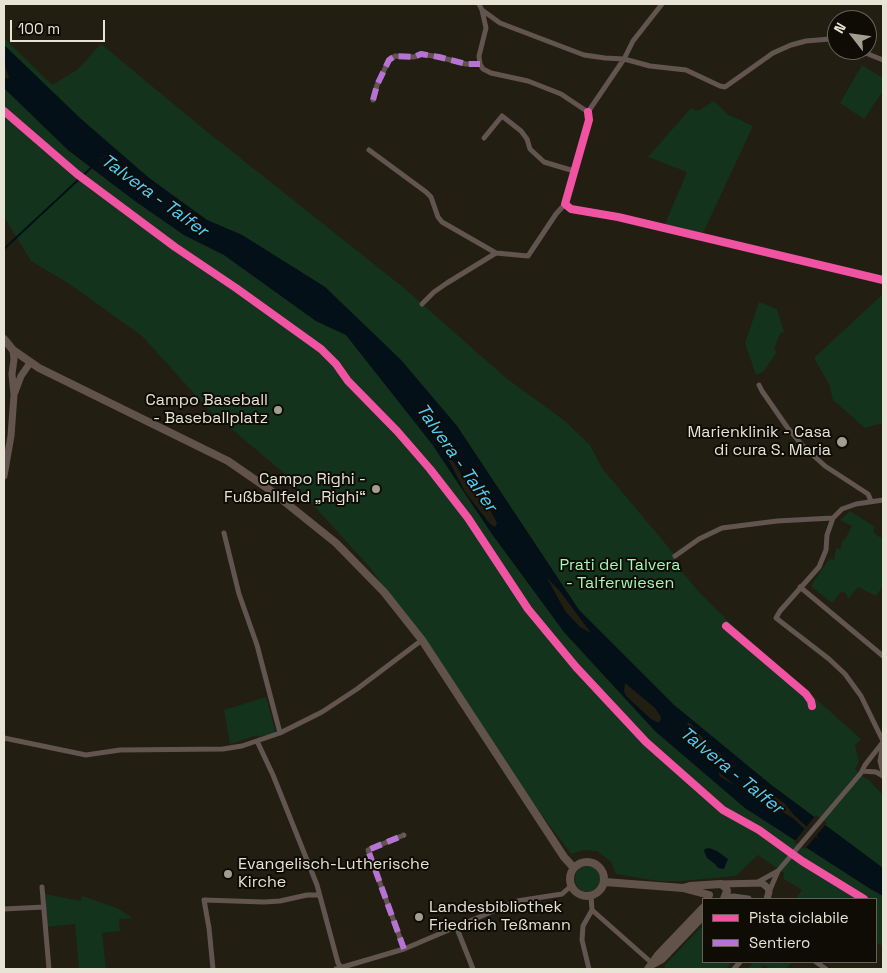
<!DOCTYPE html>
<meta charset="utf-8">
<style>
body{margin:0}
#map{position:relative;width:887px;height:973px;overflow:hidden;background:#221e12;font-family:"Space Grotesk",sans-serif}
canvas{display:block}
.frame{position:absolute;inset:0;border:5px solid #e7e4d6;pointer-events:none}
.legend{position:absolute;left:702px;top:898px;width:175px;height:65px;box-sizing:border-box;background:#0e0c04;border:1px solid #656258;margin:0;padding:6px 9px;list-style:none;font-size:15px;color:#e7e4d6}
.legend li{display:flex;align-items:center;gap:10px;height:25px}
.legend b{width:25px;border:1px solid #656258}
.north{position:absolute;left:827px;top:10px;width:50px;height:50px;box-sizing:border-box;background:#0e0c04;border:1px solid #656258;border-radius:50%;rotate:300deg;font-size:14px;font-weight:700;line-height:20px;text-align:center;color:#e7e4d6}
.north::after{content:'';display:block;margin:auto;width:18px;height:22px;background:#a29f91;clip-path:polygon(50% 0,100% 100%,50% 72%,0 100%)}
.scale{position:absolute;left:10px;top:20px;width:95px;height:22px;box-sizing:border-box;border:2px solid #e7e4d6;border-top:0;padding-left:6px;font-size:15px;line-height:18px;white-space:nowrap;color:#e7e4d6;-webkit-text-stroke:4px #0e0c04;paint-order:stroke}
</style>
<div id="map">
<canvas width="887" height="973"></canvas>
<div class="frame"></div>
<ul class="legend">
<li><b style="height:6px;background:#f153a3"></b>Pista ciclabile</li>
<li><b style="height:6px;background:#b673d3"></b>Sentiero</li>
</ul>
<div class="north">N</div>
<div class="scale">100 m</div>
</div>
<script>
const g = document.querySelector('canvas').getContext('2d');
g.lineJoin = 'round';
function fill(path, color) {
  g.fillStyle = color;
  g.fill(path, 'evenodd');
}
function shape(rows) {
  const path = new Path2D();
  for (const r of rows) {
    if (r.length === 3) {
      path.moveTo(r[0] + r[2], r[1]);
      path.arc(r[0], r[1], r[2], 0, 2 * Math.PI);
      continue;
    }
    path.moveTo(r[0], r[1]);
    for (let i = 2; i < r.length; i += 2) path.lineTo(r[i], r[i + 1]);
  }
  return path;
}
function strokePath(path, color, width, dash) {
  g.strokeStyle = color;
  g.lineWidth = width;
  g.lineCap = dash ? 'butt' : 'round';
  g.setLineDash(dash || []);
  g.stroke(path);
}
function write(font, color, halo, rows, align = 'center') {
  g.font = font + ' "Space Grotesk",sans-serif';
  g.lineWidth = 4;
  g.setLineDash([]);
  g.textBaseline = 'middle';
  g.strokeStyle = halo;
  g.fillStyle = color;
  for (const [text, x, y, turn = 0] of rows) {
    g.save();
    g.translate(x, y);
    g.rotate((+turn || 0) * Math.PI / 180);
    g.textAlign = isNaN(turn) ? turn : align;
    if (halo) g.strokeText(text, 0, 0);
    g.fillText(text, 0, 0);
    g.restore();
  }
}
const green = shape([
 [4,38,52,85,77,70,101,44,200,126,404,288,506,378,565,421,590,445,602,468,674,554,674,562,698,591,730,623,861,739,855,745,859,762,855,769,865,778,868,779,883,795,883,868,770,784,674,705,579,610,457,426,401,360,325,287,242,235,207,220,149,178,81,119,4,45],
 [862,65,883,78,883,91,864,119,840,103],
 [4,88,68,150,135,201,184,235,224,255,316,321,346,335,432,444,492,534,564,632,655,731,745,808,869,888,883,896,883,946,876,943,876,899,798,899,796,898,802,890,784,879,784,873,758,855,736,876,681,881,658,881,616,874,611,862,597,851,584,850,571,854,514,778,372,570,286,475,208,409,142,336,68,283,31,261,4,217],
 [714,101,727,114,753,126,703,233,665,224,687,172,648,157,691,108,698,111],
 [883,294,883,423,865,428,833,400,829,384,814,358],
 [759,302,777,309,784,332,780,334,774,349,777,352,763,372,756,375,745,343],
 [850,511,875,527,873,532,881,538,883,534,883,586,876,596,858,587,848,599,846,593,841,592,832,603,812,587,812,584,829,559,834,560,836,548,841,549,842,540,844,541,852,526,840,520],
 [266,697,276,733,258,737,257,735,230,744,224,710],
 [588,879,13],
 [45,894,81,901,82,896,117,908,133,918,119,919,120,931,102,933,106,969,79,969,75,924,47,927],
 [703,925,703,933,701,935,703,937,703,962,732,962,726,969,667,969,664,966],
 [753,962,793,962,785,969,771,969,763,965,761,969,751,969,749,968]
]);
const water = shape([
 [4,45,81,119,149,178,207,220,242,235,325,287,401,360,457,426,579,610,674,705,770,784,883,868,883,896,869,888,745,808,655,731,564,632,492,534,432,444,346,335,316,321,224,255,184,235,135,201,68,150,4,88,4,77,8,79,9,77,4,64],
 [448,459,453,461,463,477,466,476,482,497,494,517,497,523,495,527,490,524,465,492],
 [547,578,559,590,591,633,580,627,565,611],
 [625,683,655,708,661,717,660,722,657,722,651,719,627,697,624,692],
 [679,722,694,736,687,723,688,722,691,724,711,748,719,752,724,760,715,757,711,751,704,753,691,745,679,733],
 [719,767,726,768,734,773,747,787,748,792,722,778,719,775,718,770],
 [770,793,784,803,794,815,820,839,810,834,794,819,778,809,767,797],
 [709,848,717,851,728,859,724,869,718,868,715,864,707,858,704,851,705,849]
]);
const pier = shape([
 [816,815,827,823,805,849,794,842]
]);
const stream = shape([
 [4,249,92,167]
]);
const river = shape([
 [668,719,709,758,759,796]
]);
const street = shape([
 [479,4,482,10,486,28,479,56,480,64,483,69,491,73,528,81,561,94,588,112],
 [482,10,500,23,584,55,605,58,624,59,650,66,686,70,720,86,725,87,773,53,791,45,806,41,830,39,837,42],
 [858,50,883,60],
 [373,100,377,85,389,60,395,56,414,57,421,54,439,57,466,64,480,64],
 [588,112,589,120,565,204,571,209,618,217,883,280],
 [588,112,624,59,633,41,662,4],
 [484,138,502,116,521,131,527,139,530,149,544,162,574,171],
 [369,150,426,192,431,197,438,217,442,222,496,253],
 [422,304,434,292,447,283,496,253,528,256,556,214,565,204],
 [759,385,762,391,787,427,802,445,825,466,868,494,871,501],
 [883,500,856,504,842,509,833,518,827,535,826,550,819,567,780,611,776,618,829,659,845,674,861,696,883,741],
 [224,533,239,594,257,645,280,733],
 [675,556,699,539,722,528,777,521,833,518],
 [800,587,883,656],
 [4,738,86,755,120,750,223,749,242,746,280,733,322,712,357,689,422,640],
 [257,741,273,775,317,885,338,963,342,969],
 [883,744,880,761,883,773],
 [862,771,876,772,883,776],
 [758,882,778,871,861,773,865,765,883,742],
 [42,887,49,969],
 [769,892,778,871],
 [4,909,44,907],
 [592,910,653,964],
 [456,926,473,969],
 [404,949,368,850,404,835],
 [816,962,826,969],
 [213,969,209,928,204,900,264,902,280,901,307,895,319,895],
 [336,969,404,949,517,901,562,894,571,886],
 [589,969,582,940,583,926,592,910,591,896],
 [734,969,740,962]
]);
const secondary = shape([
 [15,392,21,376,30,363],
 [4,476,11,436,14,395,12,374,14,359,13,350],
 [721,884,762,883,768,888,769,892,767,899],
 [725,898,733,897,748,899]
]);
const primary = shape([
 [4,339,13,350,39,368,228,461,270,490,336,543,384,592,422,640,564,857,574,868],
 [587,879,17],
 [605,882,683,888,709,895],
 [683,888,690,886,721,884,726,888,727,891,724,899],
 [653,964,662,959,703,916],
 [648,969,658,955,703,908]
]);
const quiet = shape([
 [373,100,377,85,389,60,395,56,414,57,421,54,439,57,466,64,480,64],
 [404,949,368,850,404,835]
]);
const cycleway = shape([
 [4,111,77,174,175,247,236,288,321,349,336,364,348,381,397,431,430,469,468,518,528,609,576,667,646,742,723,810,759,830,802,861,864,899],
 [588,112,589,120,565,204,571,209,618,217,883,280],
 [726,626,806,694,811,701,812,706]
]);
const markers = [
 [278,410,5,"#a29f91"],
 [842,442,6,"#a29f91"],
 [376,489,5,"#a29f91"],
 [228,874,5,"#a29f91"],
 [419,917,5,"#a29f91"]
];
const poiNames = [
 ["Campo Baseball",268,401],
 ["- Baseballplatz",268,419],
 ["Marienklinik - Casa",831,433],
 ["di cura S. Maria",831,451],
 ["Campo Righi -",366,480],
 ["Fußballfeld „Righi“",366,498],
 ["Evangelisch-Lutherische",238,865,"left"],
 ["Kirche",238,883,"left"],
 ["Landesbibliothek",429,908,"left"],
 ["Friedrich Teßmann",429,926,"left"]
];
const parkNames = [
 ["Prati del Talvera",620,566],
 ["- Talferwiesen",620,584]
];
const waterNames = [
 ["Talvera - Talfer",154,196,36],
 ["Talvera - Talfer",456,458,55],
 ["Talvera - Talfer",731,771,39]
];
fill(green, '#13331c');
fill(water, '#031017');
fill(pier, '#221e12');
strokePath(stream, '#031017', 2);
strokePath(river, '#031017', 11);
strokePath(street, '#62544e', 5);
strokePath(secondary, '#63554e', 7);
strokePath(primary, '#62534a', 8);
strokePath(quiet, '#b673d3', 6, [12, 6]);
strokePath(cycleway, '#f153a3', 8);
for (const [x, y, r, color] of markers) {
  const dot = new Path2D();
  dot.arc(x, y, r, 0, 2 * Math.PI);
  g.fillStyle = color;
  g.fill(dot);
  strokePath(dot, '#0e0c04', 2);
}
write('16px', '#e7e4d6', '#0e0c04', poiNames, 'right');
write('16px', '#a0f9b6', '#0e0c04', parkNames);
write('italic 18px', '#51cffb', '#0e0c04', waterNames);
</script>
